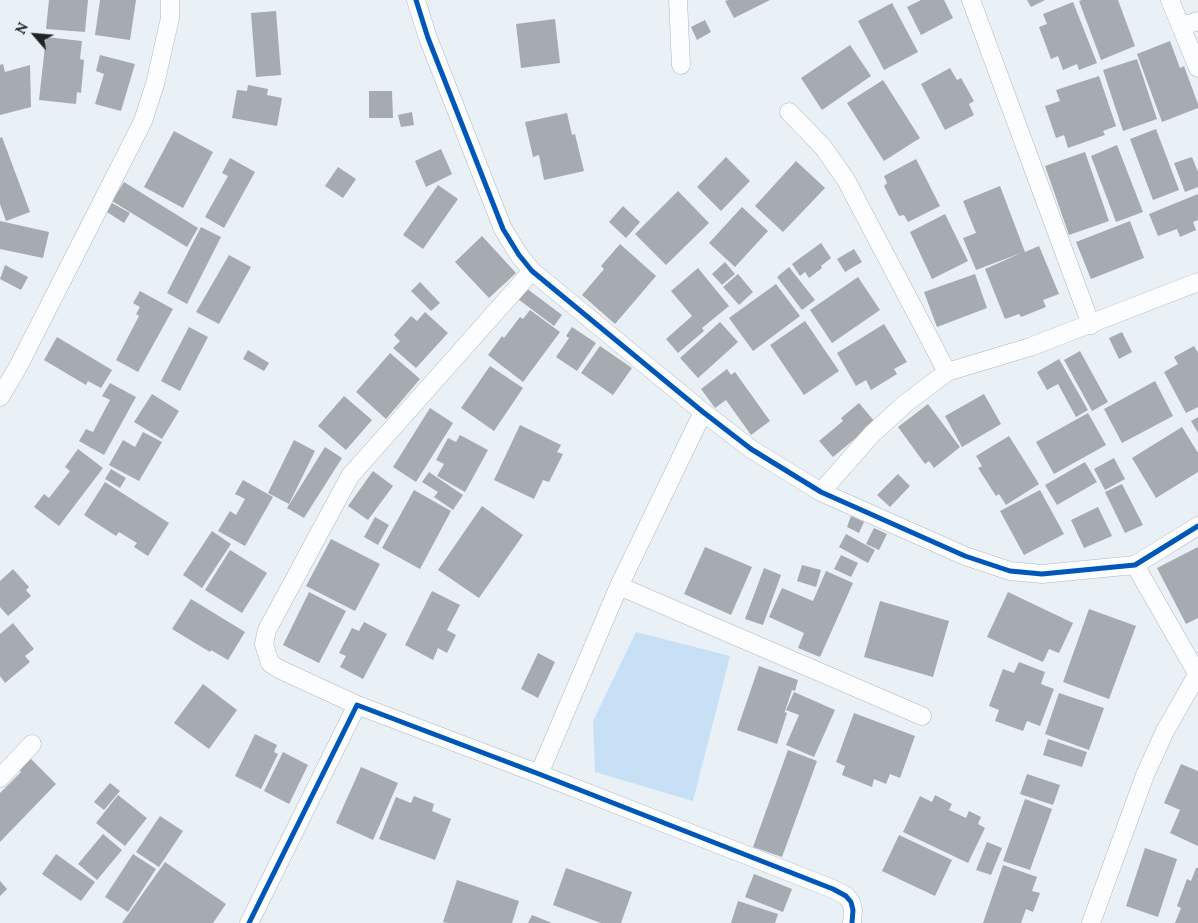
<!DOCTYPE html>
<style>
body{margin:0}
#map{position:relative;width:1198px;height:923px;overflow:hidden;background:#e9f0f6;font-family:Lora,serif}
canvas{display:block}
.north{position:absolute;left:10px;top:10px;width:50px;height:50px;-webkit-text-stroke:4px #e4f0fb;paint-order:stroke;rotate:297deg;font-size:14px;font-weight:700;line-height:20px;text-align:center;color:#202428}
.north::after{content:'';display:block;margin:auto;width:18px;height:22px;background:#202428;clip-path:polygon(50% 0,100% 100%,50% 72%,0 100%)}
</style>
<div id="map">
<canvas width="1198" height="923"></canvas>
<div class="north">N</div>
</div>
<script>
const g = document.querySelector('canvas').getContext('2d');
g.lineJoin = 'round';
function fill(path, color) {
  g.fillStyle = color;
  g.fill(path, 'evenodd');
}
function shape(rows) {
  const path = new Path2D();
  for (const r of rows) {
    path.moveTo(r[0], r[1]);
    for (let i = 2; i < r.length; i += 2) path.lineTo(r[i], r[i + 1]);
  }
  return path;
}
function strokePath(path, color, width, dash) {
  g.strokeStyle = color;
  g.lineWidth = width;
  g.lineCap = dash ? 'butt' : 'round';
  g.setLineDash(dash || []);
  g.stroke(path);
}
const green = shape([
 [636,632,730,656,693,801,595,772,593,721]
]);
const building = shape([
 [49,0,88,0,85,32,46,29],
 [100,0,136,0,130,40,95,35],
 [728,0,770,0,734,18,725,1],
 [921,0,944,0,953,18,921,35,907,7],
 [1027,0,1045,0,1031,7],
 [1082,0,1118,0,1135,46,1101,60,1079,1],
 [1073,2,1097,63,1079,70,1077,64,1063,70,1058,56,1051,59,1039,27,1047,24,1043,14],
 [892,3,918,52,884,70,858,21],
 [276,11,281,75,256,77,251,13],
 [555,19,560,63,521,68,516,24],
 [705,20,711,32,697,40,691,27],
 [46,37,82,41,80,59,84,60,81,93,77,92,76,104,39,100],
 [1170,41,1180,68,1184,66,1198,104,1198,108,1162,122,1137,54],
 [850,45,871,76,822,110,801,78],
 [100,55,135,64,121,111,95,104,104,74,96,71],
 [1137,59,1157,119,1123,131,1103,70],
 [3,64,5,72,30,65,31,107,0,115,0,65],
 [950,68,957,80,961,78,974,101,969,104,974,115,945,130,921,84],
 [1099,76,1116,126,1103,131,1105,135,1068,148,1064,135,1056,138,1045,106,1060,101,1056,90],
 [883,80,920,138,884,161,847,103],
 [248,85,268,89,267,95,282,98,277,126,232,118,237,90,247,91],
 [369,91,392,91,393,118,369,118],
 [412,112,414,125,401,127,398,115],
 [567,113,572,135,575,134,584,171,544,180,539,155,533,157,525,122],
 [1156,129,1179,190,1153,200,1130,139],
 [174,131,213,152,183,208,144,187],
 [2,137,30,212,6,221,0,204,0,138],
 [1117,145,1143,212,1116,222,1091,156],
 [441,149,452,174,426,187,415,161],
 [1085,152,1109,221,1069,235,1045,166],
 [726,157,750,181,721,211,697,187],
 [1192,157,1198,172,1198,187,1185,192,1174,163],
 [230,158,255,172,224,228,205,217,228,176,222,173],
 [916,159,940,206,908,222,904,215,899,216,884,186,887,183,884,176],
 [796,161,825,188,783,232,755,206],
 [338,167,356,179,343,198,325,186],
 [124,182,198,228,187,247,112,201],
 [438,185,458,199,423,249,403,235],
 [1000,186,1025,252,1039,246,1059,294,1043,300,1046,307,1021,317,1019,314,1005,319,985,269,1021,253,976,270,963,238,976,233,963,201],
 [678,191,709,223,666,265,635,234],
 [1198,194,1198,220,1193,222,1196,230,1180,237,1177,229,1158,236,1149,214],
 [112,203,130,213,124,223,107,212],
 [623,206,640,222,626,238,609,222],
 [742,207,768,231,735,267,709,243],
 [945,214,968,261,932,279,910,232],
 [0,221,49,232,43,258,0,249],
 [1130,221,1144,258,1091,279,1076,242],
 [201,227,221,237,187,304,167,293],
 [482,236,516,273,489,298,455,262],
 [821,243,831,258,821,266,822,268,809,278,805,272,800,276,792,264],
 [620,244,656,276,615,324,582,295,604,269,601,266],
 [854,249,862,262,845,272,837,259],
 [229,255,251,267,219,324,196,312],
 [725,262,735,274,722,285,712,274],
 [5,265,28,277,21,290,0,279],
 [789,267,815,300,802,310,777,277],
 [698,268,729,306,702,328,704,331,678,353,666,339,692,316,671,291],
 [738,274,753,292,739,305,723,287],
 [975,274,987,308,937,327,924,292],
 [858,277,880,310,832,343,810,310],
 [420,282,440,303,431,311,411,291],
 [776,284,800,316,753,351,729,318],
 [526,288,562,315,554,326,518,299],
 [140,291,173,309,138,372,116,360,139,316,136,314,140,307,133,303],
 [530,310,560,332,523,382,488,355,502,336,504,338,520,317,523,319],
 [425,312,448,333,416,368,393,348,400,341,394,335,411,316,417,321],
 [805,321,839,371,804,395,770,345],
 [720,322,738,342,698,378,680,358],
 [884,324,907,362,894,369,897,374,871,390,866,380,856,386,837,353],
 [189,327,208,337,180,391,161,381],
 [572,327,596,343,577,371,556,357,569,338,566,336],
 [1122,332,1132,352,1119,359,1109,338],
 [57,337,112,370,101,388,88,381,86,385,44,360],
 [600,346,632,368,613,395,581,373],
 [1194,346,1198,353,1198,407,1186,413,1164,372,1178,364,1174,357],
 [248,350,269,363,264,371,243,359],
 [1080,351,1108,402,1092,411,1064,360],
 [390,353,420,379,386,419,356,392],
 [1059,359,1088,410,1076,417,1058,384,1047,390,1037,372],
 [490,366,523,388,494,431,461,408],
 [727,369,731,375,735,372,770,421,751,435,726,400,715,408,701,389],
 [1155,381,1173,416,1122,443,1104,409],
 [110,383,136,397,104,455,79,441,86,429,93,432,110,400,102,396],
 [152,394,179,411,162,439,134,422],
 [984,394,1001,424,962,447,945,416],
 [344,396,372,420,346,450,318,426],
 [859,403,875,422,833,457,819,441,843,421,841,418],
 [928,404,960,447,934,468,929,461,925,464,898,427],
 [430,408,453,423,416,482,393,467],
 [1088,413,1106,445,1054,474,1036,442],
 [1198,417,1198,433,1191,421],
 [520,425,561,445,557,452,563,454,549,482,543,480,534,499,494,480],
 [1182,427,1198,453,1198,472,1156,498,1132,458],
 [143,432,162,442,139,481,109,465,123,440,135,447],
 [460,435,488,450,465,492,437,476,444,464,436,460,448,438,456,442],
 [1009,436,1039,484,1006,505,999,494,996,496,978,468,982,466,976,456],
 [294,440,315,451,289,504,268,493],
 [325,447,342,458,304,518,287,508],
 [78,449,103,468,59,526,34,507,44,494,49,498,70,471,65,467],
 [1114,458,1125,479,1105,490,1094,469],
 [1085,462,1097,482,1057,505,1045,485],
 [111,469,126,478,120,488,105,479],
 [373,471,393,486,368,520,348,506],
 [429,472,463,495,453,510,434,497,438,492,422,482],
 [898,474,910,486,890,507,877,495],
 [243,480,273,497,245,546,218,531,230,511,236,515,245,499,235,494],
 [105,482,169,523,148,556,134,547,137,543,119,532,116,536,84,515],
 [1122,484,1143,525,1125,533,1105,492],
 [414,490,451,511,420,569,382,548],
 [1040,490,1064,534,1024,555,1000,511],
 [482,506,523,535,479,598,438,570],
 [1098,507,1112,536,1084,548,1071,520],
 [851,516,864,522,859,533,847,527],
 [375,517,389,525,378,545,364,537],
 [874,528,887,534,879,550,866,544],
 [212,531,231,544,202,588,183,575],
 [846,534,875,550,868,563,839,547],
 [331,539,380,564,355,611,306,586],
 [705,547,752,567,731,615,684,594],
 [1198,547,1198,618,1186,624,1157,568],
 [230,550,267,573,242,613,205,590],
 [841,555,858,563,851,577,834,569],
 [802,565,821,570,816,587,797,581],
 [764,568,781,575,763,625,745,619],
 [13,569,29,587,26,590,31,596,8,616,0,607,0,581],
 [826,571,853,583,820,657,798,648,804,633,769,617,782,588,813,601],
 [432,591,460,605,447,630,456,635,447,653,438,648,433,660,405,645],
 [309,592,346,611,319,663,283,645],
 [1008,592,1073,623,1059,653,1049,649,1043,662,987,637],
 [191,599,245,632,228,660,211,650,210,652,172,629],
 [880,601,949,621,933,677,864,657],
 [1089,609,1136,626,1109,699,1063,682],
 [364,622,387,634,363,679,340,667,346,656,339,653,352,628,359,631],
 [13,623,34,649,25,656,30,662,5,683,0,676,0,634],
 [538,653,555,662,538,698,521,689],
 [1019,662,1045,672,1041,684,1054,689,1040,726,1027,721,1023,731,995,721,999,710,989,706,1003,669,1014,673],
 [759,666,798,680,795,691,792,690,784,714,785,712,787,713,777,744,737,730],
 [203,684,237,710,209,749,174,723],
 [794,692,835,710,814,757,786,745,799,715,786,710],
 [1059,693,1104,708,1089,750,1045,734],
 [854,713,915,736,900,778,890,774,886,784,874,779,872,787,842,775,845,766,836,762],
 [255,734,277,745,274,752,278,754,261,789,235,776],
 [1048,739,1087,752,1082,767,1043,755],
 [788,750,817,761,782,857,753,847],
 [283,752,308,765,289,804,264,791],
 [29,757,56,784,0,842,0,793,21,772,18,769],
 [1181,764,1198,771,1198,846,1170,833,1180,810,1164,803],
 [361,767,398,783,373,840,336,823],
 [1027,774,1060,785,1053,805,1020,794],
 [110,783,120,791,104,810,94,802],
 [118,795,147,818,125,846,96,823],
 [935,795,952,804,949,810,966,818,969,811,981,817,978,824,985,828,968,863,903,832,920,796,932,802],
 [414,796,434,804,432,811,451,819,435,860,379,839,396,797,411,803],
 [1025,799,1052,809,1030,870,1003,861],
 [160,816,183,831,159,867,136,852],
 [103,834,122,850,97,880,78,864],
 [899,835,952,860,935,896,882,871],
 [987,842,1002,848,991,875,976,870],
 [1145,848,1177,859,1158,917,1126,906],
 [56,854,95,882,81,901,42,874],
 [133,854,156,869,128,912,105,897],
 [165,862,226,904,213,923,122,923],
 [1003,865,1037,877,1032,891,1040,893,1033,912,1026,909,1021,923,983,923],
 [566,868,632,892,621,923,601,923,553,905],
 [1196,868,1198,868,1198,923,1175,923,1181,908,1177,906,1187,879,1191,881],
 [754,874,792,889,783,912,745,897],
 [457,880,519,901,512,923,448,923,443,922],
 [0,881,7,889,0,896],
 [738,901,778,914,775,923,731,923],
 [532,915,552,923,528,923]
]);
const street = shape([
 [416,0,428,38,503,229,519,255,532,271,703,412,751,449,821,492,965,556,1010,571,1042,574,1135,565,1198,526],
 [678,0,681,65],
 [971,0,1091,325],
 [1170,0,1198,68],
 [1182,26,1198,21],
 [789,112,823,147,846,180,947,372],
 [0,397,18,367,143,121,155,84,170,18,170,0],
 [821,492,872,434,906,403,947,372,1030,347,1198,282],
 [1135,565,1198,675],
 [619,586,922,716],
 [357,705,279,669,270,663,264,644,267,630,350,476,532,271],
 [539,774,619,586,703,412],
 [0,778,32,744],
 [249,923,357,705,539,774,833,889,846,896,851,902,853,910,852,923],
 [1091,923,1145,775,1165,731,1197,675]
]);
const cycleway = shape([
 [416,0,428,38,503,229,519,255,532,271,703,412,751,449,821,492,965,556,1010,571,1042,574,1135,565,1198,526],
 [249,923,357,705,539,774,833,889,846,896,851,902,853,910,852,923]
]);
fill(green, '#c8e0f6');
fill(building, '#a5abb0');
strokePath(street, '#b2b7bc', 19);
strokePath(street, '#fcfdfe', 18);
strokePath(cycleway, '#0057b8', 5);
</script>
